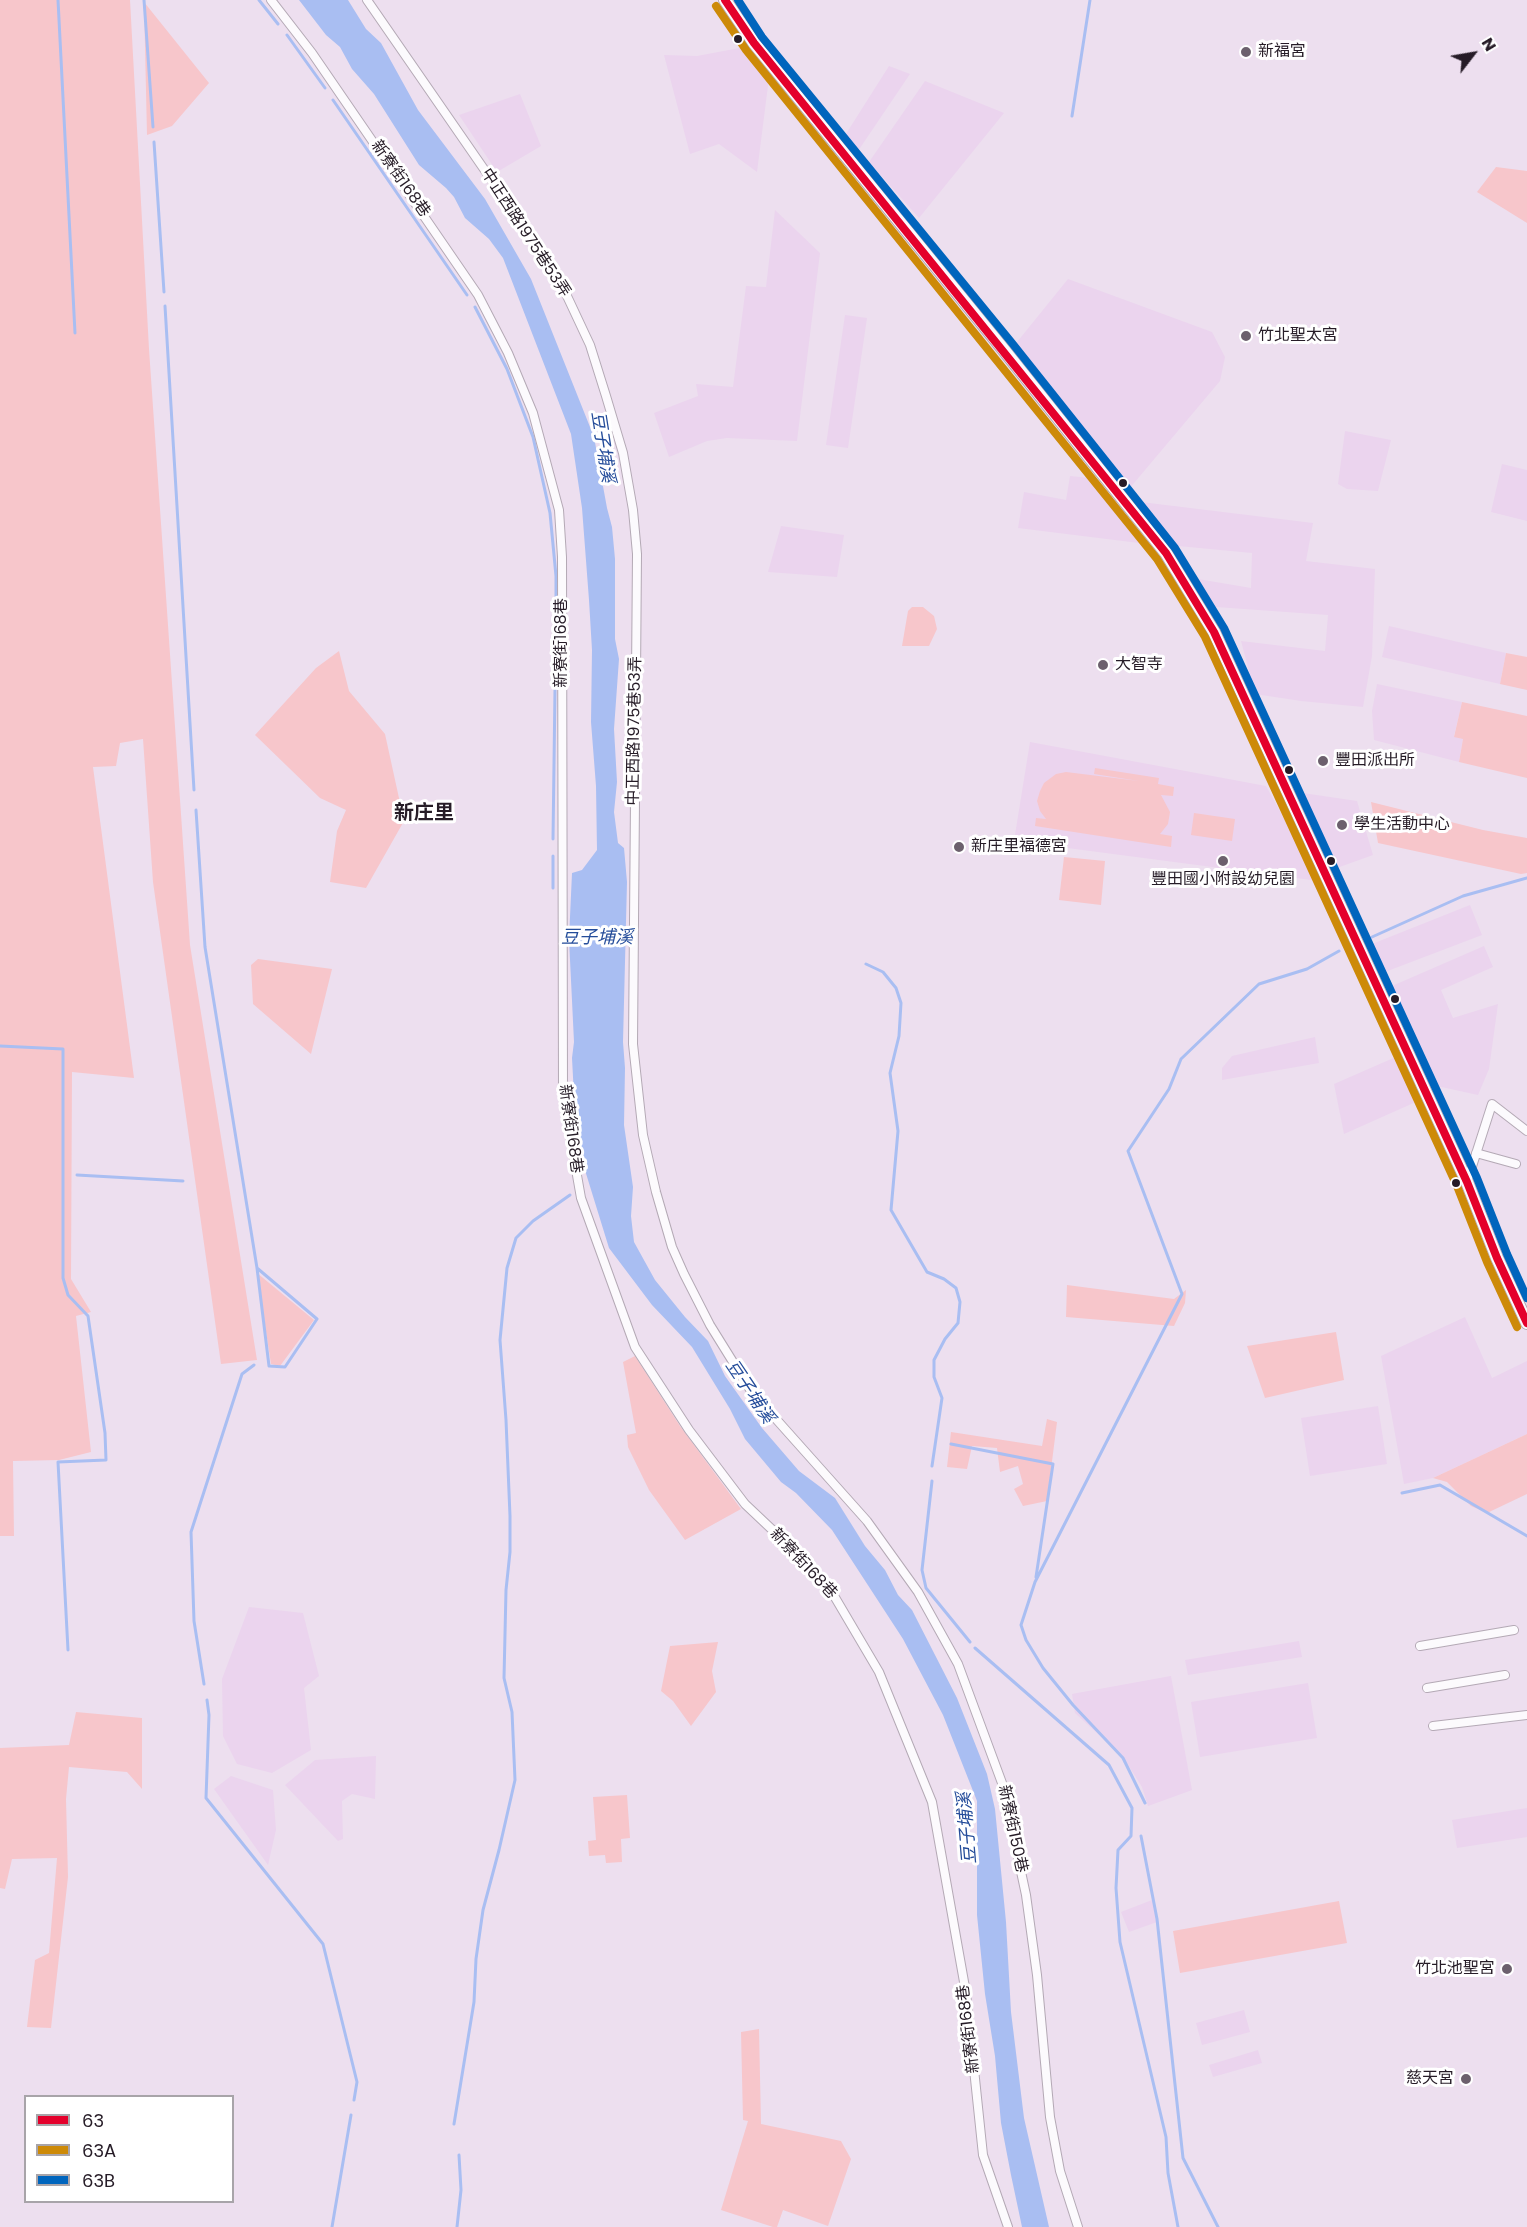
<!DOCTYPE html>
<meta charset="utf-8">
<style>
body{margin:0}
#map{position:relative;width:1527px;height:2227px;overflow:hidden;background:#eddfef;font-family:Poppins,sans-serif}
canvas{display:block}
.legend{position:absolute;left:24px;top:2095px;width:210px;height:108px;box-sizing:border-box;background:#fff;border:2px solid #a8a4a9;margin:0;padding:8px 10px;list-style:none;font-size:18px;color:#261c27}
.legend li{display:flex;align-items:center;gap:12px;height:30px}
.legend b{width:30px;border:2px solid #a8a4a9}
.north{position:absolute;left:1443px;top:24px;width:60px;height:60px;-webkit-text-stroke:4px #fff;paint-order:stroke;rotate:59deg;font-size:16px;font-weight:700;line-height:24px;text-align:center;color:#261c27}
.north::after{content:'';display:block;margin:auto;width:21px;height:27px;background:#261c27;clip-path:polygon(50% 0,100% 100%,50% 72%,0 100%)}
</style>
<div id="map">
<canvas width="1527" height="2227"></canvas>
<ul class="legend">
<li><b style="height:8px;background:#e4002b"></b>63</li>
<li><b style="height:8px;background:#cd8a08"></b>63A</li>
<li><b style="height:8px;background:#0065bd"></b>63B</li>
</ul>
<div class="north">N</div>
</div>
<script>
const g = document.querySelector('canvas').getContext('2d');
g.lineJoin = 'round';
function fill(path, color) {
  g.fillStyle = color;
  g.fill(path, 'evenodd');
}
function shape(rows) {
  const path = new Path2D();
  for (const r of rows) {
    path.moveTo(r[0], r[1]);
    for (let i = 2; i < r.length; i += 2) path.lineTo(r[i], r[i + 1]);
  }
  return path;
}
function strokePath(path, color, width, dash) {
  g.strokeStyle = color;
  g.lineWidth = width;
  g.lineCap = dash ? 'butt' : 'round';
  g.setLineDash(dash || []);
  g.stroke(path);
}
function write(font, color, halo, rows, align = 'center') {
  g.font = font + ' Poppins,"Noto Sans TC",sans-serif';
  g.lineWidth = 6;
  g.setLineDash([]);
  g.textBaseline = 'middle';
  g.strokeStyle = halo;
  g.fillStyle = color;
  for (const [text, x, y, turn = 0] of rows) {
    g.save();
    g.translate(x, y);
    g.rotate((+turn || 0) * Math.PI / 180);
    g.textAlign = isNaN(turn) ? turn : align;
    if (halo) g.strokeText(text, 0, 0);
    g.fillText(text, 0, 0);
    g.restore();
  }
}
const built = shape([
 [750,46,770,70,757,172,719,144,690,154,664,55,697,56],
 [889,66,910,74,858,151,844,137],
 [925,81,1004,113,919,218,869,162],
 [520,94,541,146,497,172,459,115],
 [775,210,820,253,797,441,727,438,707,441,669,457,654,413,698,396,696,384,733,387,746,286,766,287],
 [1068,279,1212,332,1225,357,1220,381,1129,489,1013,347],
 [845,315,867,318,848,448,826,445],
 [1345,431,1391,440,1378,491,1347,489,1338,484],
 [1502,464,1527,470,1527,521,1491,512],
 [1070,476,1090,478,1139,543,1018,528,1024,492,1066,500],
 [1141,502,1313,523,1306,561,1375,569,1372,656,1363,707,1301,701,1255,694,1241,641,1325,651,1328,615,1216,607,1198,579,1251,588,1252,553,1178,546],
 [781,526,844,535,837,577,768,572],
 [1389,626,1506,653,1500,684,1382,657],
 [1377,684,1462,702,1454,736,1463,739,1459,762,1374,740,1372,711],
 [1030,742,1266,786,1319,881,1014,841],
 [1296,792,1357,801,1373,855,1334,869],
 [1470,905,1482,935,1385,972,1372,944],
 [1484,946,1493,967,1441,990,1453,1018,1498,1004,1489,1069,1478,1095,1437,1086,1392,986],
 [1315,1037,1319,1063,1222,1080,1222,1068,1232,1056],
 [1398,1056,1418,1101,1344,1134,1334,1084],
 [1465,1317,1492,1378,1527,1361,1527,1434,1433,1478,1404,1484,1381,1356],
 [1378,1406,1387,1464,1310,1476,1301,1418],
 [249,1607,303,1613,319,1676,304,1688,311,1750,272,1773,237,1764,223,1736,222,1679],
 [1299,1641,1302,1657,1188,1675,1185,1660],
 [1171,1676,1192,1790,1148,1806,1142,1787,1123,1757,1075,1713,1072,1694],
 [1308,1683,1317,1738,1200,1757,1191,1702],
 [376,1756,375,1799,352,1794,342,1801,343,1839,338,1841,285,1785,315,1760],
 [231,1776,273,1790,276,1830,268,1865,214,1789],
 [1527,1808,1527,1837,1457,1848,1452,1820],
 [1152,1900,1157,1922,1129,1932,1121,1912],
 [1244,2010,1250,2032,1202,2045,1196,2023],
 [1258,2050,1262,2063,1213,2077,1209,2065]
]);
const green = shape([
 [0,0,130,0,149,349,190,945,257,1360,221,1364,153,882,143,739,120,743,116,766,93,767,134,1078,72,1072,71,1279,91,1312,76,1316,91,1452,59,1460,13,1461,14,1536,0,1536],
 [144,2,209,83,172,126,147,135],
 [1496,167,1527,171,1527,223,1477,192],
 [912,607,923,607,934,616,937,629,929,646,902,646,908,611],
 [339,651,349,691,385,734,404,821,366,888,330,882,337,831,346,810,320,798,255,735,316,668],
 [1506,653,1527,657,1527,690,1500,684],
 [1462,702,1527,716,1527,778,1459,762,1463,739,1454,737],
 [1095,768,1159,778,1158,784,1174,787,1173,796,1161,795,1170,812,1168,824,1160,834,1172,836,1171,847,1035,826,1036,818,1046,819,1040,811,1037,801,1040,791,1044,783,1056,774,1066,772,1139,781,1094,774],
 [1371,802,1483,830,1527,838,1527,873,1521,874,1378,843],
 [1194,813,1235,819,1232,841,1191,835],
 [1064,857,1105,861,1101,905,1059,900],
 [258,959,332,969,311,1054,253,1004,251,965],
 [257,1273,314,1320,280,1366,271,1364],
 [1067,1285,1174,1299,1186,1290,1185,1303,1174,1326,1066,1317],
 [1336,1332,1344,1380,1265,1398,1247,1346],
 [635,1356,680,1426,741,1509,685,1540,649,1490,628,1447,627,1435,636,1433,623,1362],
 [1047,1419,1057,1422,1047,1501,1023,1506,1014,1489,1023,1484,1018,1466,1000,1472,997,1448,972,1446,967,1469,947,1467,951,1432,1042,1446],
 [1527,1434,1527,1494,1487,1513,1471,1506,1447,1482,1433,1478],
 [718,1642,712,1671,716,1692,691,1726,673,1701,661,1691,670,1646],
 [76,1712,142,1718,142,1789,127,1772,69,1767,66,1799,68,1877,51,2028,27,2027,35,1960,49,1953,57,1858,12,1859,5,1889,0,1888,0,1748,69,1745],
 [627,1795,630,1838,621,1839,622,1862,606,1863,605,1855,589,1856,588,1841,596,1840,593,1797],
 [1339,1901,1347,1943,1180,1973,1173,1931],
 [759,2029,761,2124,841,2141,851,2159,828,2226,783,2210,777,2227,773,2227,721,2210,748,2121,743,2120,741,2032]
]);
const water = shape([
 [299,0,348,0,366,29,381,43,418,110,485,199,531,279,594,437,607,508,612,527,615,559,615,639,619,659,614,729,617,782,614,812,618,843,624,848,627,882,623,1042,625,1068,624,1125,633,1187,631,1216,634,1242,655,1280,685,1317,708,1341,725,1376,762,1428,799,1471,835,1498,865,1546,885,1570,898,1595,912,1610,957,1698,987,1774,995,1809,1006,1922,1011,2012,1024,2118,1049,2227,1022,2227,1011,2175,1001,2123,995,2056,985,1994,977,1915,977,1801,943,1715,903,1639,832,1530,796,1493,781,1482,745,1439,730,1409,692,1347,652,1305,609,1248,584,1167,575,1115,572,1058,574,1042,569,939,572,873,582,870,597,850,596,786,591,722,592,650,589,600,582,508,571,434,503,258,489,239,465,218,454,197,446,188,419,165,374,94,352,69,340,47,326,35]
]);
const stream = shape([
 [58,0,75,333],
 [144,0,153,127],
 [259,0,278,24],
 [287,35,325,88],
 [333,100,467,295],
 [1072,116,1090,0],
 [154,142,164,292],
 [165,306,194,790],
 [475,307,507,369,533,437,550,513,556,576,556,599],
 [196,810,205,947,257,1268,269,1366,285,1367,317,1319,257,1268],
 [553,839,556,614],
 [553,856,553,888],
 [1372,937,1463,896,1527,878],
 [866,964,883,972,896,988,901,1003,899,1036,890,1073,898,1131,891,1210,927,1272,944,1279,956,1288,960,1302,958,1323,945,1339,934,1360,934,1377,942,1398,932,1466],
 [0,1046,63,1049,63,1278,68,1295,88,1316,105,1433,106,1460,58,1462,68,1650],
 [77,1175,183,1181],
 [951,1444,1053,1464,1036,1577],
 [932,1481,922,1570,926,1588,970,1642],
 [1402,1493,1440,1485,1527,1536],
 [975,1648,1109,1765,1132,1808,1131,1836,1118,1850,1116,1888,1120,1942,1166,2137,1168,2173,1178,2227],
 [204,1684,194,1621,191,1532,242,1374,254,1365],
 [207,1700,209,1715,206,1798,323,1944,357,2082,354,2100],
 [1145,1803,1123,1758,1073,1705,1043,1668,1026,1640,1021,1625,1035,1582,1182,1294,1128,1151,1169,1089,1181,1059,1259,984,1307,969,1339,951],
 [1141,1836,1157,1919,1183,2158,1218,2227],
 [454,2124,474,2002,476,1959,483,1910,499,1850,515,1780,512,1712,504,1678,506,1590,510,1552,510,1516,506,1420,500,1340,507,1268,516,1238,533,1221,570,1195],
 [332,2227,351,2115],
 [457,2227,461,2190,459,2155]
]);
const street = shape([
 [271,0,312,53,478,295,508,353,533,413,559,510,562,557,563,1096,581,1198,635,1347,689,1430,745,1504,800,1556,833,1594,879,1672,932,1802,966,1993,983,2155,1008,2227],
 [367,0,542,253,567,296,590,345,606,396,623,453,633,510,637,554,633,1044,643,1135,656,1192,672,1247,684,1274,710,1325,751,1391,867,1521,918,1592,958,1664,1002,1783,1026,1895,1037,1975,1050,2117,1060,2171,1078,2227],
 [1476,1153,1516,1164],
 [1467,1182,1492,1104,1527,1131],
 [1420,1646,1514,1630],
 [1427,1688,1505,1675],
 [1433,1726,1527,1715]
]);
const secondary = shape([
 [725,0,754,43,1004,350,1166,553,1214,632,1467,1182,1497,1258,1527,1323]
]);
const bus1 = shape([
 [725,0,754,43,1166,553,1214,632,1467,1182,1497,1258,1527,1323]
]);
const bus2 = shape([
 [716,6,746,50,1157,559,1205,637,1457,1186,1487,1262,1517,1327]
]);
const bus3 = shape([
 [738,0,762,37,1012,343,1175,548,1224,628,1477,1178,1507,1254,1527,1298]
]);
const markers = [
 [738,39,5,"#261c27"],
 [1246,52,6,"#6c606d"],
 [1246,336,6,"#6c606d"],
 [1123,483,5,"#261c27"],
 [1103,665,6,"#6c606d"],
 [1323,761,6,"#6c606d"],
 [1289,770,5,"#261c27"],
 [1342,825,6,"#6c606d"],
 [959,847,6,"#6c606d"],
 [1223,861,6,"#6c606d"],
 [1331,861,5,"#261c27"],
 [1395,999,5,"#261c27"],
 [1456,1183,5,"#261c27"],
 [1507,1969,6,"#6c606d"],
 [1466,2079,6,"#6c606d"]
];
const poiNames = [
 ["新福宮",1258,52],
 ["竹北聖太宮",1258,336],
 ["大智寺",1115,665],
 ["豐田派出所",1335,761],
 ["學生活動中心",1354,825],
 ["新庄里福德宮",971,847],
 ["豐田國小附設幼兒園",1223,880,"center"],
 ["竹北池聖宮",1495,1969,"right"],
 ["慈天宮",1454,2079,"right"]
];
const streetNames = [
 ["新寮街168巷",400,179,55],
 ["中正西路1975巷53弄",525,233,57],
 ["新寮街168巷",562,643,-90],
 ["中正西路1975巷53弄",635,731,-89],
 ["新寮街168巷",570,1129,82],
 ["新寮街168巷",803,1564,47],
 ["新寮街150巷",1012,1829,78],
 ["新寮街168巷",969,2029,-97]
];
const waterNames = [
 ["豆子埔溪",602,447,81],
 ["豆子埔溪",597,938],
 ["豆子埔溪",749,1392,56],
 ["豆子埔溪",968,1828,-95]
];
const quarterNames = [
 ["新庄里",424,814]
];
fill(built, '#ebd4ee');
fill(green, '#f7c6cb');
fill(water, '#a9bef2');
strokePath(stream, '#a9bef2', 3);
strokePath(street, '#b4a9b5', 10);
strokePath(secondary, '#b4a9b5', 14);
strokePath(street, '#fcfafd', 8);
strokePath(secondary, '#fcfafd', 12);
strokePath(bus1, '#e4002b', 8);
strokePath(bus2, '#cd8a08', 8);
strokePath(bus3, '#0065bd', 8);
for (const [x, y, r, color] of markers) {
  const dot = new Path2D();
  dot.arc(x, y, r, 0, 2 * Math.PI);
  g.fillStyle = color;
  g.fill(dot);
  strokePath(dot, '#fff', 2);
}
write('16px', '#261c27', '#fff', poiNames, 'left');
write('16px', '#261c27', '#fff', streetNames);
write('italic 18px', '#244c9a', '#fff', waterNames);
write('bold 20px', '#261c27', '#fff', quarterNames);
</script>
